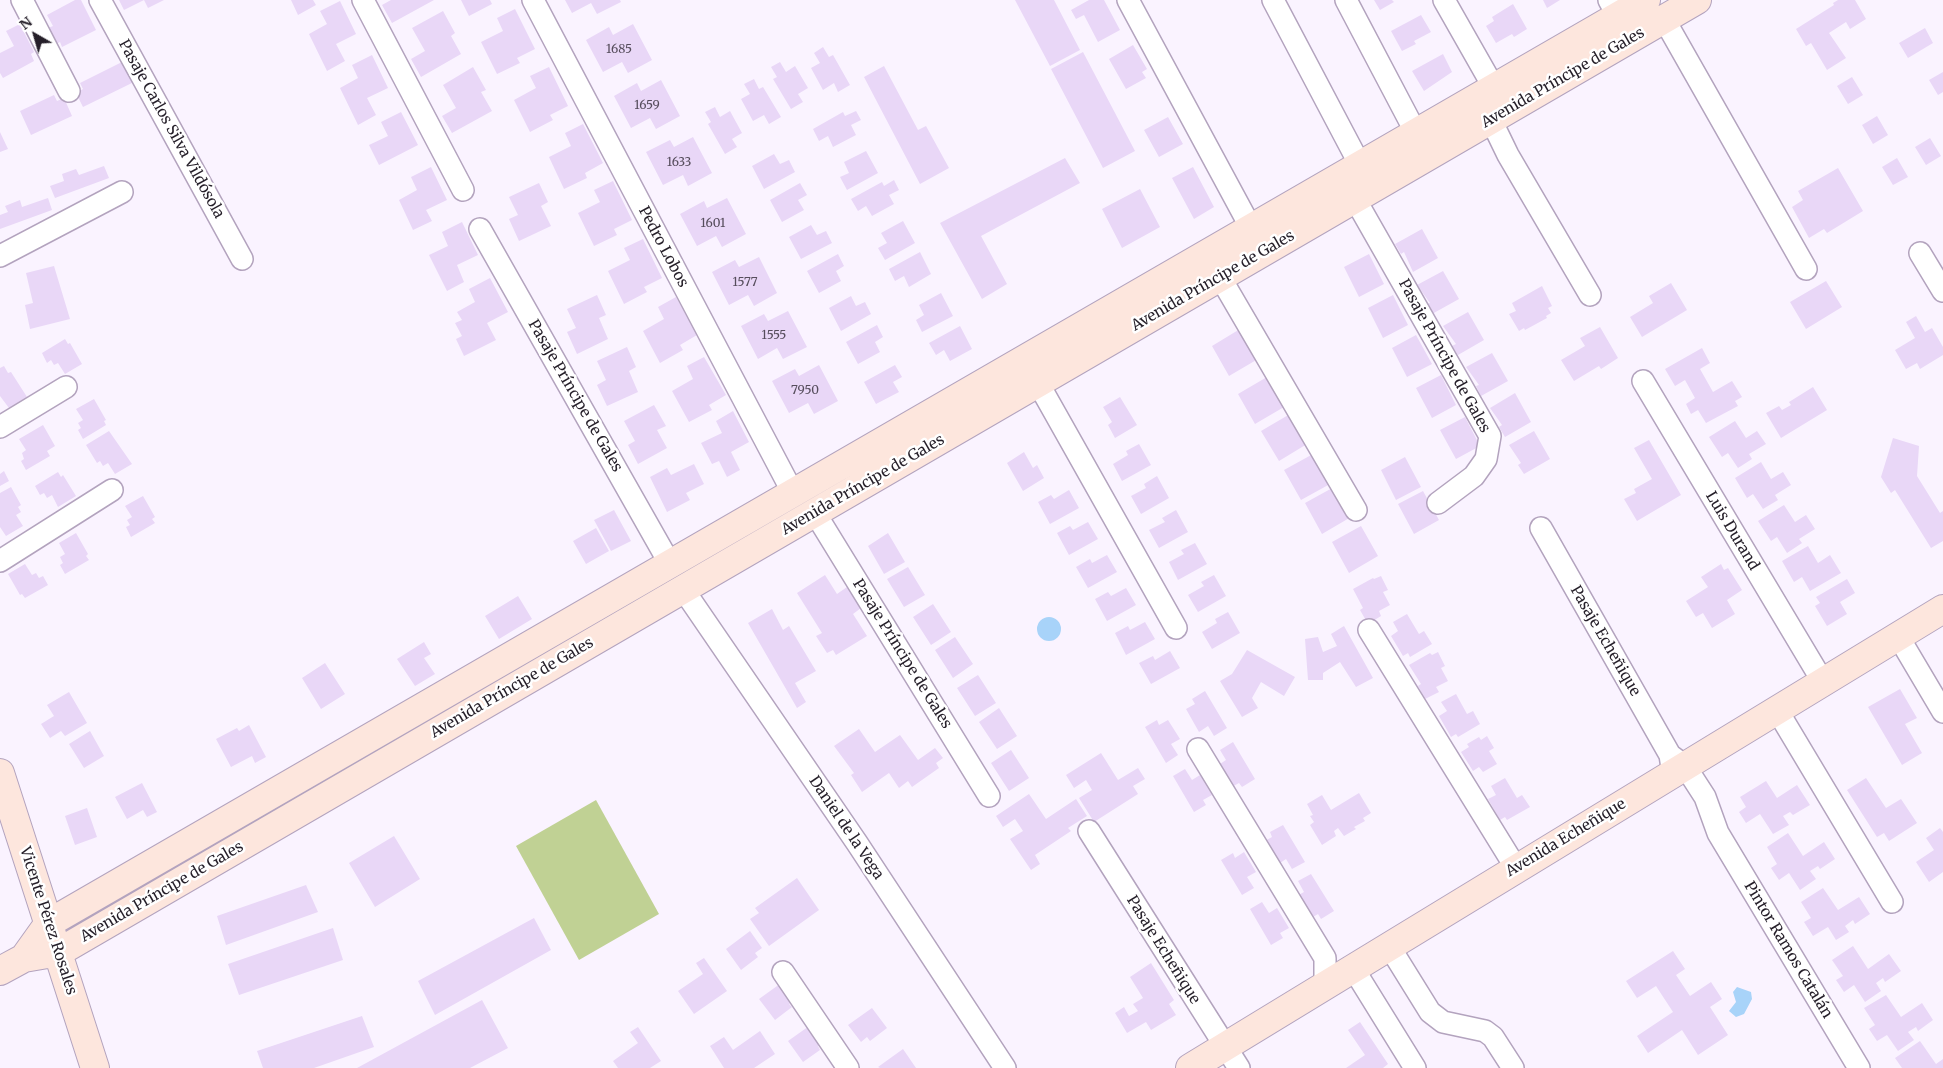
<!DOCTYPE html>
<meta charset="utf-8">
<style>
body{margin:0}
#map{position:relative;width:1943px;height:1068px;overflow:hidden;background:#faf3ff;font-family:Merriweather,serif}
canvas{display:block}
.north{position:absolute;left:10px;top:10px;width:50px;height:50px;-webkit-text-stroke:4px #fff;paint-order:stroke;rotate:322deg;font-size:14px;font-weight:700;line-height:20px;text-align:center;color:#251f29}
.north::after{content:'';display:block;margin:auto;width:18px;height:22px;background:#251f29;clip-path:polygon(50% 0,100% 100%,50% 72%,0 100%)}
</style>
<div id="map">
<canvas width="1943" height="1068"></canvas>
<div class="north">N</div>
</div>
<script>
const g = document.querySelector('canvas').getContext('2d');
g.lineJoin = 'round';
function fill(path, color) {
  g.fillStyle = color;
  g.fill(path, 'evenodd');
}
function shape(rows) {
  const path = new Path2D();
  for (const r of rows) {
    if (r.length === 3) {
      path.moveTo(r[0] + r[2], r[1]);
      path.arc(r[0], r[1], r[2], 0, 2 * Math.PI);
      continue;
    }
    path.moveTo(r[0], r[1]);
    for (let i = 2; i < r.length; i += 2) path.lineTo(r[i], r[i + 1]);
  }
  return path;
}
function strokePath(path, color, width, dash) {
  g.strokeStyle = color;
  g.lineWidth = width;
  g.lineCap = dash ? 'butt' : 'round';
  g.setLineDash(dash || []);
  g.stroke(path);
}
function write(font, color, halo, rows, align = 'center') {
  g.font = font + ' Merriweather,serif';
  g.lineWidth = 5;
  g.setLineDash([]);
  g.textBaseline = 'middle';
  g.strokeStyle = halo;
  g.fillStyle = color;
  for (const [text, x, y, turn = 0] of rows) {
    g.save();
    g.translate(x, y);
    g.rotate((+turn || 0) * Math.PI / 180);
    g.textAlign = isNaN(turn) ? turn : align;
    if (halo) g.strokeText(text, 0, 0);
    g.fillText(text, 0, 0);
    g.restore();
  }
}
const green = shape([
 [596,800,659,914,579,960,516,846]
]);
const water = shape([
 [1049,629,12],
 [1737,987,1751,992,1752,999,1744,1014,1736,1017,1729,1011,1736,1002,1733,992]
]);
const building = shape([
 [75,0,81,0,96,30,62,47,60,42,56,44,48,28,53,26,47,15],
 [119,0,144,0,124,10],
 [144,0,164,0,148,8],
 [291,0,313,0,316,5,298,15],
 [391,0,434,0,392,23,382,5],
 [461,0,490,0,492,4,469,16],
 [565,0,620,0,621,2,597,14,591,3,572,13],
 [1015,0,1054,0,1080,50,1050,66],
 [1089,0,1104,0,1120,30,1098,42,1084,15,1076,19,1071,10],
 [1374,0,1392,0,1394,2,1380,10],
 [1543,0,1560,0,1547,8],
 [1838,0,1855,0,1866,19,1850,29,1846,22,1829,33,1846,58,1827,70,1811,43,1806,46,1796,29,1834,5,1833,3],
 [340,1,356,34,336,44,345,61,327,71,309,34,327,24,320,11],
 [1513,4,1527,29,1514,37,1512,34,1496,43,1486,26,1494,21,1492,17],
 [515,9,535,49,517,58,520,63,497,74,481,42,503,31,497,18],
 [443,11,455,33,451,36,461,54,421,77,411,59,425,51,412,28],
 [1421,15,1431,32,1414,41,1416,44,1402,51,1391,31],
 [20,24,34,52,31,54,34,61,3,78,0,73,0,53,14,46,6,31],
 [633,24,652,60,628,73,622,62,603,72,586,40,609,27,613,35],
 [1925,28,1933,43,1908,58,1899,43],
 [1133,45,1147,69,1142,72,1146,78,1126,89,1109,59],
 [823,47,829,57,833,55,850,85,838,92,834,83,823,90,811,68,820,63,814,53],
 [1083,52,1135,151,1103,168,1051,69],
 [1443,54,1452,72,1424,91,1412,71],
 [372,55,388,88,367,98,376,115,358,125,340,88,358,78,352,65],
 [124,61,134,82,83,107,76,93,83,89,80,83],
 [780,62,786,72,795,66,808,88,798,94,803,102,791,109,773,79,777,77,771,67],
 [884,66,918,130,926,126,949,168,920,184,864,77],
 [473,67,486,90,481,92,492,111,452,133,442,116,456,108,443,85],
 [549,67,568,106,550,115,553,120,530,132,514,100,536,88,530,76],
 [1943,72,1943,92,1938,95,1929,80],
 [1852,77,1863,95,1848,104,1837,86],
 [754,79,759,89,763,87,781,117,769,124,764,115,753,121,741,99,750,94,744,84],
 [661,80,680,116,656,129,650,118,631,128,614,96,637,83,641,91],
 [54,95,57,101,64,98,72,116,31,135,20,111],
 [715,107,720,117,730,111,742,133,732,139,737,147,725,154,708,124,711,122,705,112],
 [856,111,861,120,851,125,856,135,833,147,828,136,819,141,813,129,843,112,845,116],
 [401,112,418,145,379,165,369,145,388,136,381,122],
 [1877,116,1888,135,1873,144,1862,125],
 [1168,117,1183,144,1159,157,1144,130],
 [583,124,603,163,585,173,587,178,564,189,549,157,571,146,565,133],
 [0,132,8,149,0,152],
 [693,137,712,173,688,186,683,175,663,185,646,152,670,140,674,147],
 [1930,138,1941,156,1926,165,1915,147],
 [866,151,878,173,847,190,840,177,849,173,844,162],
 [774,154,780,164,789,160,795,172,764,189,752,166],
 [1065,158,1080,183,981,236,1007,284,982,299,940,223],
 [1897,158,1908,177,1893,185,1882,167],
 [104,166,109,178,55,198,50,186,64,181,62,174,76,169,79,175],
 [431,167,447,200,426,210,432,221,413,230,399,200,417,190,411,177],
 [1193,167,1214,207,1194,219,1172,178],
 [1838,168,1863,211,1827,233,1824,229,1809,238,1792,207,1803,200,1798,191],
 [894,180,899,190,889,195,894,204,872,216,866,206,858,211,851,199,882,182,884,186],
 [613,181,632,220,614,229,617,235,594,246,578,213,600,202,594,190],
 [539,183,548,202,541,206,551,226,519,241,509,219,518,215,509,197],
 [800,183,807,195,798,200,804,210,782,222,770,200],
 [1140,189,1160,227,1122,248,1102,209],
 [48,198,52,210,0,229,0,215,8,212,5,206,20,200,22,207],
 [727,198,746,234,722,247,716,236,697,246,680,214,704,201,707,208],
 [903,221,915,243,885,260,878,248,887,243,881,233],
 [462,222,478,255,457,265,464,282,447,291,429,255,448,246,442,232],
 [811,225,817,235,826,231,832,243,801,259,789,237],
 [1422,229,1438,258,1413,272,1404,252,1401,254,1395,244],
 [643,239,662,278,644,287,647,292,624,304,608,271,630,260,624,248],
 [920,252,931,274,909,287,904,276,895,281,889,269],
 [838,254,844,266,836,271,841,281,819,293,807,271],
 [1369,254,1384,284,1359,297,1344,267],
 [759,257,777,293,754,306,748,295,729,305,712,272,735,260,739,267],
 [54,266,70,319,30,329,25,305,33,303,26,273],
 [1443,271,1459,299,1432,314,1427,304,1430,303,1417,285],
 [490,278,508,312,487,323,496,340,464,356,456,339,462,336,455,323,462,320,457,312,475,302,469,289],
 [1826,281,1842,307,1806,329,1790,302],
 [1671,283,1687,310,1642,337,1630,317,1653,303,1649,296],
 [1542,286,1552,306,1548,308,1551,313,1546,316,1547,318,1525,330,1524,328,1519,331,1509,314,1516,311,1512,303],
 [941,293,953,316,922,332,916,320,924,315,919,305],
 [597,295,606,315,599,318,608,339,577,354,567,332,576,328,567,309],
 [1393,295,1408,325,1383,338,1368,308],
 [851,296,856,306,865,302,871,314,841,331,829,308],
 [676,297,697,335,680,345,683,350,660,363,643,331,664,319,658,307],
 [788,311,807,347,783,359,777,348,758,359,741,326,764,314,768,321],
 [1468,312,1484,340,1458,355,1452,346,1456,344,1443,326],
 [1916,316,1925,332,1932,328,1943,347,1943,355,1920,369,1917,363,1906,369,1895,350,1915,338,1906,322],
 [877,325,883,337,875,342,880,352,858,364,846,342],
 [960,326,972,349,950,361,944,350,936,355,929,343],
 [1600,327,1618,358,1601,369,1599,366,1574,381,1561,360,1585,346,1580,338],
 [1240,329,1258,359,1229,376,1212,346],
 [1416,335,1432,364,1407,377,1392,348],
 [65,339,68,344,70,343,82,364,65,374,58,363,54,365,51,360,47,363,42,353],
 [627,347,636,367,629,371,638,392,607,406,597,385,606,380,597,361],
 [1702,348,1710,363,1700,369,1713,392,1732,381,1742,397,1735,401,1738,406,1706,423,1698,410,1691,414,1686,404,1695,398,1685,380,1675,386,1665,369],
 [1492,353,1508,381,1481,396,1476,386,1479,385,1466,367],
 [704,357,726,395,709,405,712,410,689,422,672,391,693,379,687,366],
 [819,365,838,401,814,414,808,403,789,413,772,381,795,369,799,376],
 [895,365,902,377,893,382,899,392,876,404,864,382],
 [4,366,8,373,11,372,27,397,9,408,0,396,0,368],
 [1441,375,1456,405,1432,418,1416,388],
 [1267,377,1284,407,1255,424,1238,394],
 [1813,387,1827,410,1781,438,1766,413,1779,406,1782,410,1791,405,1789,402],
 [1515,393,1531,422,1505,437,1499,427,1502,425,1490,408],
 [1120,397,1137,425,1115,438,1108,425,1112,422,1103,407],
 [94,399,106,420,104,421,106,425,83,439,78,430,81,428,78,423,83,420,76,409],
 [654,405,666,426,657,430,667,448,638,464,628,445,635,441,624,421],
 [733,411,749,442,731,452,740,470,727,477,719,461,712,464,701,443,722,433,716,421],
 [1290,414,1307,444,1279,461,1261,431],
 [1465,417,1480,446,1456,459,1440,430],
 [1735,421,1746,438,1757,431,1766,444,1749,454,1752,459,1738,468,1728,453,1722,457,1709,437],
 [43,425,55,446,47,451,50,456,26,470,21,461,24,459,22,453,26,450,19,439],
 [109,431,132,464,115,474,108,463,103,466,100,461,97,463,86,445],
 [1534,431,1550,459,1524,474,1518,465,1521,463,1509,445],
 [1893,438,1919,446,1917,476,1940,513,1943,511,1943,541,1931,548,1895,490,1891,493,1881,477],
 [1649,440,1681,495,1637,521,1624,499,1636,493,1634,489,1652,479,1634,448],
 [1139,444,1151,465,1122,481,1113,464,1128,455,1126,451],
 [1024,452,1033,468,1037,465,1044,478,1023,491,1007,463],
 [1313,454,1330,484,1301,500,1284,470],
 [1405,457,1421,487,1396,500,1381,470],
 [1761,462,1771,479,1783,472,1791,485,1775,495,1778,500,1763,509,1753,494,1747,498,1735,478],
 [694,464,704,484,686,493,690,500,667,512,650,477,667,468,671,475],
 [4,471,9,481,0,486,0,474],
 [58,472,61,477,63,475,76,496,58,507,52,495,47,498,44,493,40,495,35,486],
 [1157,476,1169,498,1141,514,1131,496,1146,488,1144,484],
 [11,487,21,505,18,507,21,512,16,515,23,526,6,536,0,527,0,493],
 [1334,487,1351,517,1322,534,1305,503],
 [1069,490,1079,508,1050,524,1038,502,1051,495,1054,499],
 [1423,491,1439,520,1414,534,1398,504],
 [143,496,155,517,152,519,155,523,131,537,126,527,130,525,127,520,132,517,125,506],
 [1784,505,1795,522,1806,515,1815,529,1799,539,1802,543,1787,553,1777,537,1771,541,1758,521],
 [614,510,631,541,611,551,594,520],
 [1176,510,1188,532,1159,548,1149,530,1165,522,1162,518],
 [1088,522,1098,539,1069,555,1057,533,1070,526,1073,530],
 [1361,526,1378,556,1349,573,1332,542],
 [596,528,609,551,586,564,573,541],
 [76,533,88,554,86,556,89,560,65,574,60,565,63,563,60,557,65,554,59,543],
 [888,533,905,562,884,574,868,546],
 [1195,543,1207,564,1178,580,1169,562,1184,554,1181,550],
 [1808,546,1818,563,1830,555,1841,573,1810,591,1802,577,1794,582,1782,561],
 [1107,555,1117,572,1088,588,1076,567,1090,559,1092,563],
 [25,564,32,575,36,573,39,578,43,576,48,585,25,598,22,594,20,595,8,574],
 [1721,564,1724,570,1728,568,1742,590,1727,600,1735,614,1712,628,1703,613,1696,617,1686,601,1708,587,1701,577],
 [908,567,925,595,904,607,887,579],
 [825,575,837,594,847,587,861,608,853,614,867,636,836,655,833,650,827,653,816,636,822,633,797,593],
 [1214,575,1226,596,1198,612,1188,595,1204,586,1201,582],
 [1381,576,1388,590,1383,592,1390,605,1379,611,1381,616,1368,624,1360,610,1363,608,1353,589,1373,578,1374,579],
 [1847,579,1855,593,1840,602,1847,614,1827,626,1815,606,1820,603,1816,597],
 [1126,588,1136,605,1107,621,1095,599,1108,592,1111,596],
 [518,596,532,619,499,639,485,616],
 [933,604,951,632,931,645,913,617],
 [772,609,783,630,789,626,816,671,795,683,806,702,797,708,748,623],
 [1228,612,1240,633,1212,649,1202,632,1217,623,1215,619],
 [1407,614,1419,634,1424,631,1432,644,1410,657,1408,653,1403,656,1391,636,1398,631,1393,622],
 [1145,622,1155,639,1126,655,1115,633,1128,626,1130,630],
 [1344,626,1373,678,1356,687,1340,662,1323,673,1323,680,1308,680,1305,639,1318,637,1323,652,1337,646,1331,634],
 [955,637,973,664,953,678,935,650],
 [424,642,431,654,424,658,435,674,415,686,397,659],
 [1247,650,1295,677,1284,696,1261,682,1252,698,1258,708,1242,717,1220,681,1232,674],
 [1170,651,1180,668,1151,684,1139,663,1153,656,1155,660],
 [1438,652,1445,666,1441,668,1448,681,1436,687,1439,692,1425,699,1418,686,1421,684,1409,665,1430,653,1432,655],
 [325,663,345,694,321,709,302,678],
 [978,675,996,703,975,716,957,688],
 [1900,689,1917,718,1905,724,1922,753,1902,765,1868,707],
 [1205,691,1227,728,1214,736,1208,726,1199,732,1186,709,1195,704,1192,699],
 [69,692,87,723,65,736,61,731,50,738,41,724,54,716,47,705],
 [1456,694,1467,714,1473,711,1480,724,1458,737,1456,734,1451,737,1439,716,1447,711,1441,702],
 [999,708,1017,736,997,749,979,722],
 [1157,720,1159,725,1168,720,1180,739,1171,744,1178,755,1166,763,1145,727],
 [249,725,266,757,255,763,252,756,231,767,216,739,237,728,239,731],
 [859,729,875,752,900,735,918,760,935,748,943,758,936,763,939,768,912,787,908,781,899,788,889,773,862,792,851,775,854,773,834,746],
 [90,731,104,756,84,768,69,744],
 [1487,736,1494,748,1489,751,1497,764,1483,772,1479,767,1473,771,1461,752,1469,747,1467,744,1479,737,1481,740],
 [1233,742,1255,779,1242,787,1239,783,1230,788,1217,766,1226,760,1220,750],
 [1011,750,1029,778,1009,791,991,763],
 [1101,753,1118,780,1138,768,1145,779,1133,786,1138,794,1094,822,1079,798,1092,790,1086,780,1074,788,1066,775],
 [1185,769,1192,780,1200,775,1212,795,1203,800,1206,805,1194,812,1173,776],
 [1505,778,1517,798,1522,795,1530,807,1507,820,1505,817,1500,820,1488,799,1496,795,1491,786],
 [1866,778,1886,808,1901,799,1917,823,1889,841,1884,833,1877,837,1847,790],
 [1766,781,1777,798,1797,785,1810,805,1793,815,1790,812,1783,816,1789,825,1773,834,1760,814,1746,823,1739,812,1746,807,1740,797],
 [142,783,157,812,147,817,143,810,127,819,115,797],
 [1359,793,1371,813,1363,818,1365,821,1354,827,1356,829,1344,836,1338,828,1334,831,1336,836,1322,845,1310,825,1314,822,1310,816,1313,815,1307,804,1322,795,1331,810],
 [1029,794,1046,819,1076,799,1087,816,1068,828,1071,831,1035,855,1040,864,1031,870,1010,839,1023,831,1015,819,1003,827,996,816],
 [87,808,97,837,75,845,65,816],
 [1283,825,1305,862,1292,869,1286,859,1277,865,1263,842,1272,837,1270,832],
 [1940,828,1943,832,1943,872,1929,882,1916,862,1934,850,1926,838],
 [1788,833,1803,856,1824,842,1835,859,1820,869,1818,866,1810,871,1816,879,1800,890,1789,873,1779,880,1771,868,1777,864,1767,847],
 [394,836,420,879,375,907,349,863],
 [1244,852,1256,872,1247,877,1254,888,1242,895,1221,860,1233,853,1235,858],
 [1311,874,1334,911,1321,919,1318,914,1308,920,1295,897,1304,892,1298,881],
 [797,878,819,910,769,946,750,919,759,913,755,908],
 [306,885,318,912,226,945,217,916],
 [1823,888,1838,910,1859,897,1870,914,1855,924,1853,920,1845,926,1849,932,1836,940,1828,927,1813,936,1804,922,1811,918,1801,902],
 [1262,902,1269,913,1277,908,1289,928,1280,933,1283,938,1271,945,1250,909],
 [534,918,551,950,435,1015,418,981],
 [333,928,343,960,239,995,228,964],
 [750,931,762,948,755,953,758,957,741,970,726,949],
 [1853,946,1868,969,1889,954,1901,971,1885,982,1883,978,1876,983,1881,991,1865,1002,1854,985,1844,992,1836,980,1843,976,1832,960],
 [1673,951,1685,969,1676,975,1690,996,1711,982,1722,999,1710,1007,1728,1035,1698,1055,1682,1030,1648,1053,1637,1036,1673,1012,1656,986,1637,998,1626,981],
 [704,958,727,991,694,1014,678,991,703,974,696,963],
 [1151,963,1174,1000,1169,1004,1176,1015,1151,1030,1146,1022,1127,1033,1115,1013,1124,1007,1129,1016,1138,1011,1133,1004,1143,998,1130,977],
 [784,981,796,999,789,1004,792,1007,775,1020,759,999],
 [1886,995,1901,1017,1922,1003,1933,1020,1918,1031,1916,1027,1908,1032,1914,1040,1898,1051,1887,1035,1877,1041,1869,1029,1875,1025,1864,1008],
 [482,1000,508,1048,470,1068,357,1068],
 [872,1008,887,1028,870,1041,867,1037,861,1042,848,1025],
 [362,1016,374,1047,314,1068,263,1068,257,1051],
 [1360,1022,1388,1064,1383,1068,1346,1068,1365,1055,1348,1030],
 [812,1024,825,1041,818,1046,820,1050,803,1062,788,1041],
 [638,1027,661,1061,650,1068,618,1068,613,1061,638,1043,630,1032],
 [760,1031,775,1054,754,1068,724,1068,710,1046,724,1037,733,1050],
 [1920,1041,1936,1064,1943,1059,1943,1068,1902,1068,1895,1058],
 [903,1049,916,1068,880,1068,878,1067]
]);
const street = shape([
 [22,0,69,91],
 [100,0,242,259],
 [363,0,463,190],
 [533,0,793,493],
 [1128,0,1251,228],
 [1273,0,1360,165],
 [1346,0,1416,133],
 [1444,0,1494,88],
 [1609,0,1618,16],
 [1664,19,1806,269],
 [1491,120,1508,155,1590,295],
 [1355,199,1490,436,1486,459,1474,476,1438,503],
 [480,229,670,564],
 [1920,253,1943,291],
 [0,256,122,192],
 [1220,277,1356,510],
 [1643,381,1823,682],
 [1038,383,1176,628],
 [0,427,66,387],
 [815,513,989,796],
 [1541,528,1670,755,1672,768],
 [0,561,112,490],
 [683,589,857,843,1005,1068],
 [1369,630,1516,868],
 [1898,636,1943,712],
 [1777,710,1892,902],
 [1198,749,1325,958,1325,985],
 [1670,755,1685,766,1705,797,1718,833,1859,1068],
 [1089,831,1239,1068],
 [1389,946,1430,1012,1443,1022,1485,1031,1493,1037,1513,1068],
 [1353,968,1415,1068],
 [783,972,848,1068]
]);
const secondary = shape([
 [0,773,95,1068],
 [24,958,49,923,1646,0],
 [0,971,24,958,59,952,1697,0],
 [1190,1068,1943,609]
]);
const numberNames = [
 ["1685",619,50],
 ["1659",647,106],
 ["1633",679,163],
 ["1601",713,224],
 ["1577",745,283],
 ["1555",774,336],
 ["7950",805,391]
];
const streetNames = [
 ["Avenida Príncipe de Gales",1563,78,-30],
 ["Pasaje Carlos Silva Vildósola",171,129,61],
 ["Pedro Lobos",663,247,62],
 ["Avenida Príncipe de Gales",1213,281,-30],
 ["Pasaje Príncipe de Gales",1444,356,61],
 ["Pasaje Príncipe de Gales",575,396,60],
 ["Avenida Príncipe de Gales",863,485,-30],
 ["Luis Durand",1732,531,59],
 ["Pasaje Echeñique",1605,641,60],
 ["Pasaje Príncipe de Gales",902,654,58],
 ["Avenida Príncipe de Gales",512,688,-30],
 ["Daniel de la Vega",846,828,56],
 ["Avenida Echeñique",1566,838,-31],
 ["Avenida Príncipe de Gales",162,892,-30],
 ["Vicente Pérez Rosales",48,921,72],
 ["Pasaje Echeñique",1163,950,58],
 ["Pintor Ramos Catalán",1788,950,59]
];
fill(green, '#c0d194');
fill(water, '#a8d3f9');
fill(building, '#e9d7f7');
strokePath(street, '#b3a3be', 24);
strokePath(secondary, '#b3a3be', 30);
strokePath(street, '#fff', 21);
strokePath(secondary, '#fde6dd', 28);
write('12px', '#564d5c', null, numberNames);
write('15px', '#251f29', '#fff', streetNames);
</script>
